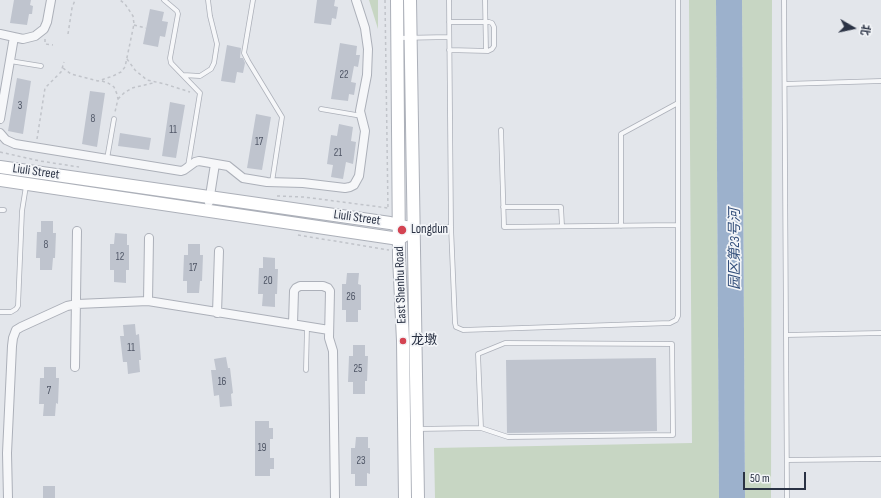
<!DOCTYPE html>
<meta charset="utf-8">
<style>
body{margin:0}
#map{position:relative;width:881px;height:498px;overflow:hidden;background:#e3e6eb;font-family:"Sofia Sans Condensed","Noto Sans SC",sans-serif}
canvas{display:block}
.north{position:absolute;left:833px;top:8px;width:40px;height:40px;-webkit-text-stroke:3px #f3f5f8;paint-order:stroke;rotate:99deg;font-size:11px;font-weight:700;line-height:16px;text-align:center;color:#2a3244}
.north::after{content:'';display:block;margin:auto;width:14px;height:18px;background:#2a3244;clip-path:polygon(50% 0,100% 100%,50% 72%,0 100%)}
.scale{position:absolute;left:743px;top:472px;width:63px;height:18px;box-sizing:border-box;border:2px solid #2a3244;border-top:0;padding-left:5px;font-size:12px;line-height:14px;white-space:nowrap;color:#2a3244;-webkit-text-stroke:3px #f3f5f8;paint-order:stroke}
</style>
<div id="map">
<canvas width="881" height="498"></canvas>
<div class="north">北</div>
<div class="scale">50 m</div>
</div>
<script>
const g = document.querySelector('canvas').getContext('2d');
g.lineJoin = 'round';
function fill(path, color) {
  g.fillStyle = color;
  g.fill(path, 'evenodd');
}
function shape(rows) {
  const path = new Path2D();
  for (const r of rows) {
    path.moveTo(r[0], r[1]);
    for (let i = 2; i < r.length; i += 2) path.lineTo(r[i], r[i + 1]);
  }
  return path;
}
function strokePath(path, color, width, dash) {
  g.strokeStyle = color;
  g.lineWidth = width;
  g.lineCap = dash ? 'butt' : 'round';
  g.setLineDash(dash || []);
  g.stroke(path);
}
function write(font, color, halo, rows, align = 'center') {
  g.font = font + ' "Sofia Sans Condensed","Noto Sans SC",sans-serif';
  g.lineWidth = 3.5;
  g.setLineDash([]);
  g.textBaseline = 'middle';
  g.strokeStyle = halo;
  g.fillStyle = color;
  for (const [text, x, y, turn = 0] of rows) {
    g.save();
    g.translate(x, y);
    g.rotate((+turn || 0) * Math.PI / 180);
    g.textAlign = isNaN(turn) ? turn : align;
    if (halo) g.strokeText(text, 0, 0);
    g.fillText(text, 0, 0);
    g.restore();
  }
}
const green = shape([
 [369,0,378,0,378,29],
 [689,0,716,0,719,498,435,498,434,448,692,443],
 [742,0,772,0,771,498,745,498]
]);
const water = shape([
 [716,0,742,0,745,498,719,498]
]);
const building = shape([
 [14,0,31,0,30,5,33,6,32,14,29,14,27,25,10,23],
 [317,0,335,0,334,6,338,7,336,19,332,18,331,25,314,23],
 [150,9,164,12,162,21,168,22,165,37,160,36,158,47,143,44],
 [340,43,357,46,356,55,360,55,358,67,354,66,351,82,356,83,354,95,349,94,348,101,331,99],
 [227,45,241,48,240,58,243,58,245,63,243,73,237,72,235,83,221,81],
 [17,78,31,81,23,134,8,131],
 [90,91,105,93,97,147,82,144],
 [170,102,185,105,176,158,162,156],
 [256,114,271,117,262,170,247,168],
 [339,124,353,127,351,141,356,142,353,164,346,162,343,179,331,177,333,165,327,164,331,135,337,136],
 [120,133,151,138,149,150,118,146],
 [41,221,53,221,53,233,56,233,55,258,53,258,52,270,40,270,40,258,36,258,37,232,41,232],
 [115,233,127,234,127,245,129,245,129,270,126,270,126,283,114,282,114,270,110,270,110,244,114,244],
 [188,244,200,244,200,255,203,255,202,281,200,281,199,293,187,293,187,281,183,281,184,255,188,255],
 [263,257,275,258,275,269,278,269,277,294,275,294,275,307,262,306,263,294,258,294,259,268,263,268],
 [347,273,359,273,358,284,361,285,361,310,358,310,358,322,346,322,346,310,342,310,342,284,346,284],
 [135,324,136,335,139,334,141,360,139,360,140,372,128,374,127,362,123,362,120,336,124,336,123,325],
 [353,345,365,345,365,356,368,356,367,381,365,381,365,394,353,394,353,382,348,382,349,356,353,356],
 [226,357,228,368,230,368,233,393,231,394,232,406,220,407,219,395,214,396,211,370,216,370,214,359],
 [656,358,657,431,507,433,506,360],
 [44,367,56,367,56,378,59,378,58,404,56,403,55,416,43,416,44,404,39,404,40,378,44,378],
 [255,421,269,421,269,428,273,428,273,439,270,439,270,458,274,458,274,469,270,469,270,476,255,476],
 [356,437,368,437,368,448,370,448,370,474,367,473,367,486,355,486,355,474,351,474,351,448,355,448],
 [43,486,55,486,55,498,43,498]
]);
const path = shape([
 [385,0,388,210],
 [134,25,146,28],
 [68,34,72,8,75,0],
 [45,39,45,44,53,45],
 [127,59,135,70,147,80,165,84,190,92],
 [63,68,71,74,98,81,113,76,121,72,125,67,134,24,133,16,125,4,120,0],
 [102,81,108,83,114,87,117,94,118,99,115,112],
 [118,99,124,93,132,88,153,83],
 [37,139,45,88,61,72,64,62],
 [0,152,40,161,79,167],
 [277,196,304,197,388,208],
 [298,235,389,250]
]);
const service = shape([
 [164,0,177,11,178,14,170,58,171,63,200,93,188,166],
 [253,0,244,53,248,61,282,117,272,182],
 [449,0,451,227,455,323,456,327,463,330,670,323,676,320,678,316,678,0],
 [485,0,486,51],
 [784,0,787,498],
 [449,22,489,22,492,23,494,27,494,46,492,49,488,51,449,50],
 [399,38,449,37],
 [10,61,41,66],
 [183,75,200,76,211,69,214,63,217,44,210,16,208,0],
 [785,84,881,81],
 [321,109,362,116],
 [501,130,504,227,678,225],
 [107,159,114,119],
 [503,207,561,207,562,226],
 [0,210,4,210],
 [621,226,621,134,678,103],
 [415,229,432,227,451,227],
 [0,312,11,312,16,309,18,306,22,211,26,186],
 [786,335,881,333],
 [306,370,307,327],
 [417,429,481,428,508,437,673,435,672,344,505,343,478,354,481,428],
 [787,460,881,459]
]);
const minor = shape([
 [0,34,23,39,35,36,44,29,47,22,51,0],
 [0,119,14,37],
 [0,133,6,140,15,144,181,171,184,170,195,162,199,161,228,166,243,178,267,182,303,183,345,188,350,187,354,185,359,176,365,131,360,111,367,75,368,49,365,28,356,0],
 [209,202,215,164],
 [148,301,149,238],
 [217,313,219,251],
 [293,324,294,291,296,288,300,286,323,286,328,288,330,291,329,338,333,351,335,498],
 [75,367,77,231],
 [8,498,7,453,12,346,13,338,16,330,21,327,67,306,77,304,148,301,329,330]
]);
const secondary = shape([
 [397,0,399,257,403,341,405,498],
 [410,0,418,498],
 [0,167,390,223,406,227],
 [0,180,399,239,405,235]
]);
const markers = [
 [402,230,5,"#d44452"],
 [403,341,4,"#d44452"]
];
const numberNames = [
 ["22",344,75],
 ["3",20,106],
 ["8",93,119],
 ["11",173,130],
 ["17",259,142],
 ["21",338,153],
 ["8",46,245],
 ["12",120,257],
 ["17",193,268],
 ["20",268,281],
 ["26",351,297],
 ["11",131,348],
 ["25",358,369],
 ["16",222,382],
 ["7",49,391],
 ["19",262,448],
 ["23",361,461]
];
const streetNames = [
 ["Liuli Street",36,172,8],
 ["Liuli Street",357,218,8],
 ["East Shenhu Road",401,285,-92]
];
const poiNames = [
 ["Longdun",411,230],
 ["龙墩",411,341]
];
const waterNames = [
 ["园区第23号河",735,249,-90]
];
fill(green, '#c7d6c3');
fill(water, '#9cb1cc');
fill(building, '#bfc4ce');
strokePath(service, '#acb0b9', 5.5);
strokePath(minor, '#acb0b9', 10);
strokePath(secondary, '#acb0b9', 14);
strokePath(path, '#c1c4ca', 1.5, [3, 3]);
strokePath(service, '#f6f7f9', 4);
strokePath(minor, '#f6f7f9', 8);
strokePath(secondary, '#fff', 12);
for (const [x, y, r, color] of markers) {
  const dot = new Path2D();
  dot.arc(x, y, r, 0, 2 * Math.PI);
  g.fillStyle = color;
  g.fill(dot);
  strokePath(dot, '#f3f5f8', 1.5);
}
write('11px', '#4f5666', null, numberNames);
write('13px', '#2a3244', '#f3f5f8', streetNames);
write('13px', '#2a3244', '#f3f5f8', poiNames, 'left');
write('italic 14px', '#324e7a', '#f3f5f8', waterNames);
</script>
